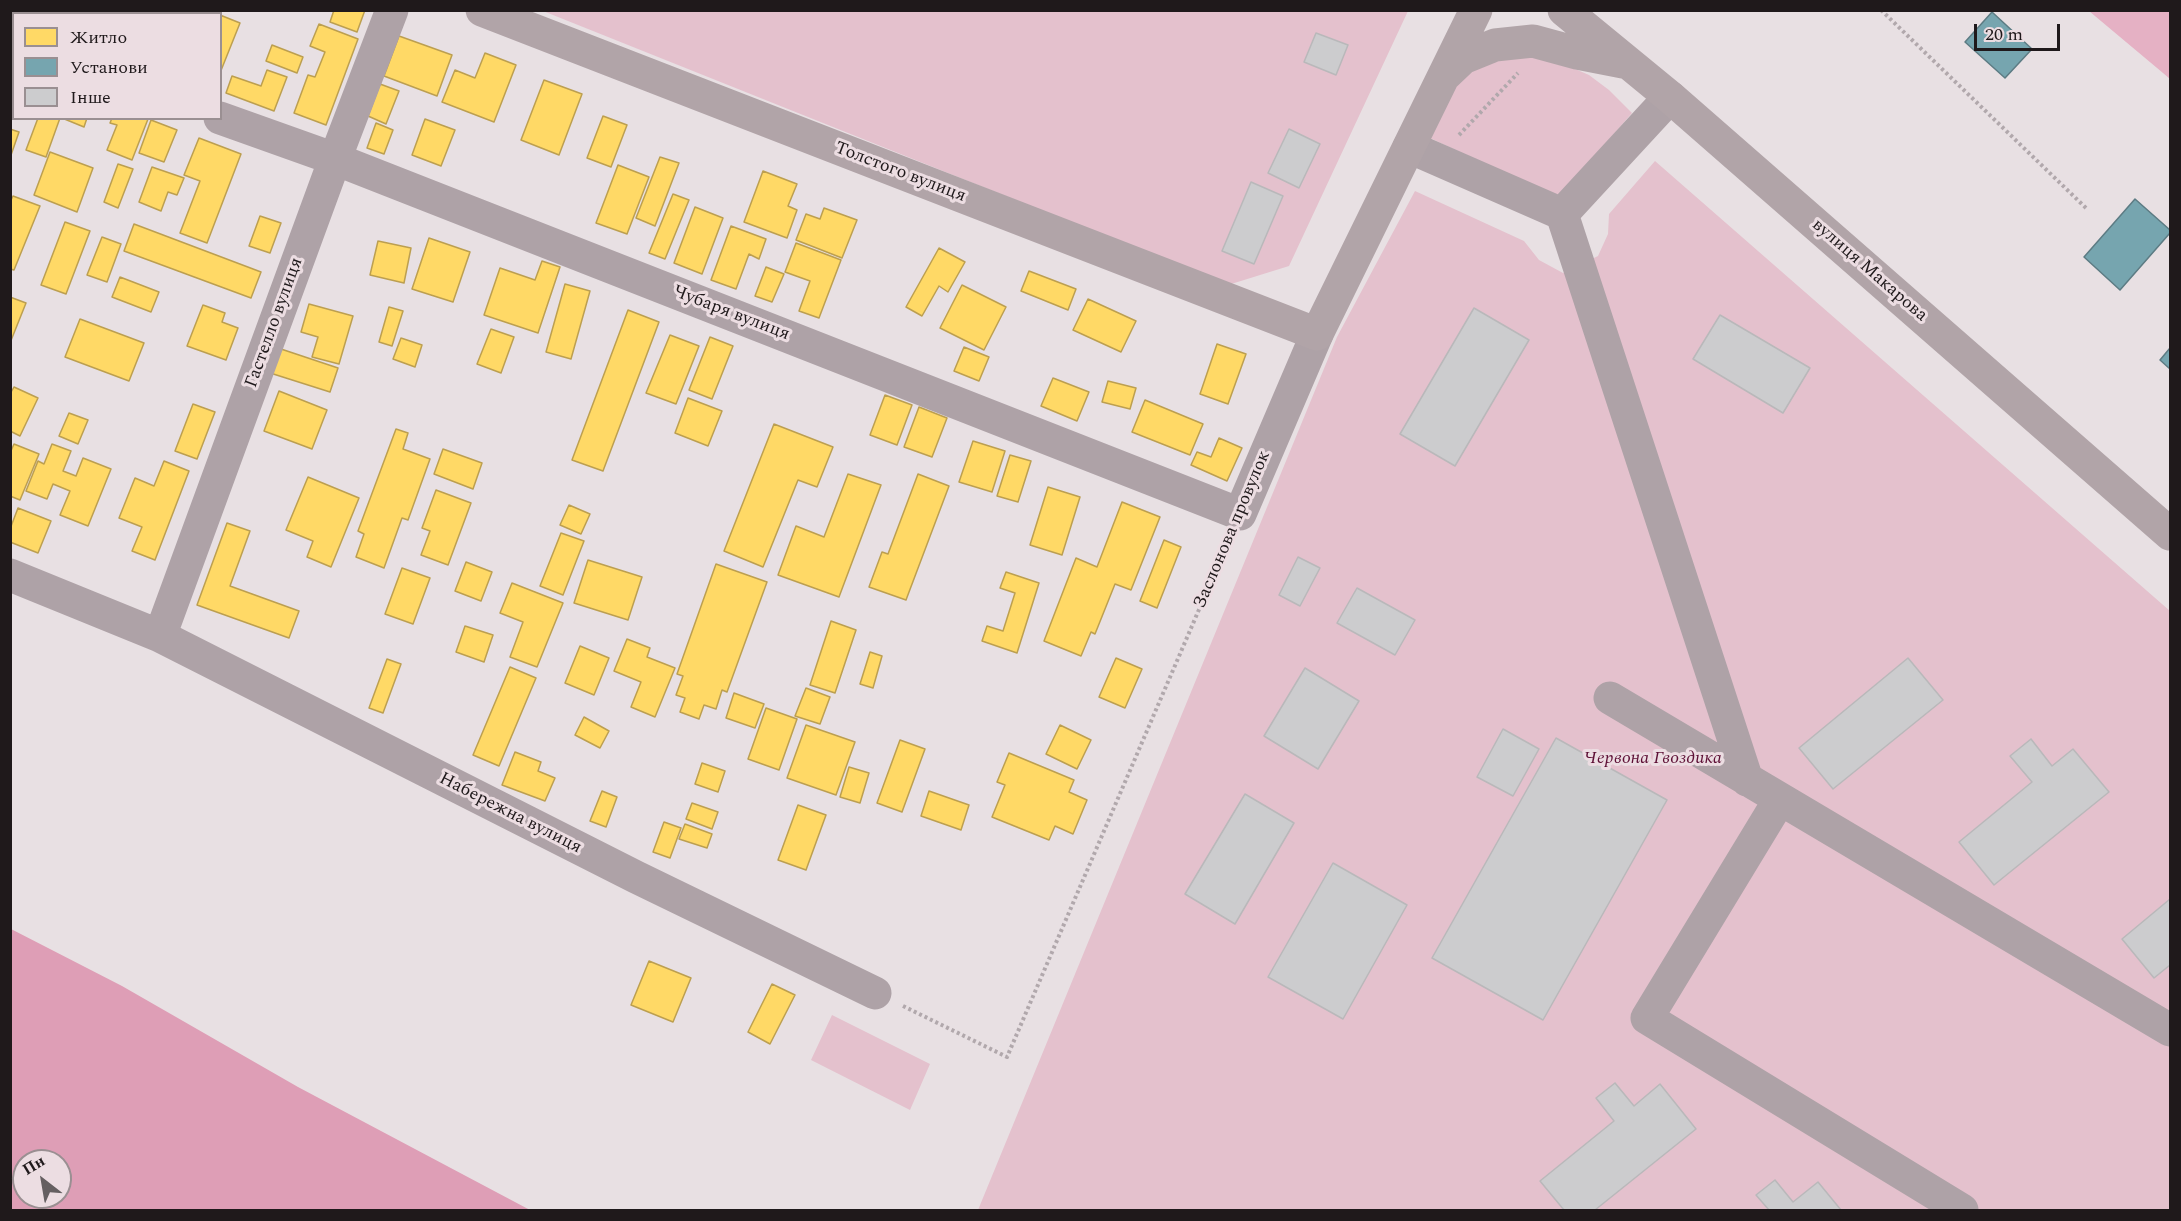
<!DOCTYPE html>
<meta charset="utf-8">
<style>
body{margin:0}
#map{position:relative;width:2181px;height:1221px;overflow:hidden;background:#e8e0e3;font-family:Spectral,serif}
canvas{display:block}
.frame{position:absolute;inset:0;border:12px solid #1f191b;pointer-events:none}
.legend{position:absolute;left:12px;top:12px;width:210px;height:108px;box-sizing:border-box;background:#ecdde2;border:2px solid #9a8f92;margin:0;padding:8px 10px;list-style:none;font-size:18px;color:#1f191b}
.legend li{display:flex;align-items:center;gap:12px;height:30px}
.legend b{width:30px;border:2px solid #9a8f92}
.north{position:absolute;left:12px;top:1149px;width:60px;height:60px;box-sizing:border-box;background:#ecdde2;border:2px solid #9a8f92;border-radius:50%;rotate:329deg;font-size:16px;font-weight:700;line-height:24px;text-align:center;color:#1f191b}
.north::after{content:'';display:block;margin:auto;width:21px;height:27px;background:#655f61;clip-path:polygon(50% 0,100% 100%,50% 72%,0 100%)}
.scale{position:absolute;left:1974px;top:24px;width:86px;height:27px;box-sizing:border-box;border:3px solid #1f191b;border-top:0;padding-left:8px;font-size:18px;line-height:21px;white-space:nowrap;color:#1f191b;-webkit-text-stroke:4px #ecdde2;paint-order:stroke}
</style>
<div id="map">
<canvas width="2181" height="1221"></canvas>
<div class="frame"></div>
<ul class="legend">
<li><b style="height:16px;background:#ffd966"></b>Житло</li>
<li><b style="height:16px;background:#76a5af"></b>Установи</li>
<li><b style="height:16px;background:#ccccce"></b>Інше</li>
</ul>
<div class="north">Пн</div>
<div class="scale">20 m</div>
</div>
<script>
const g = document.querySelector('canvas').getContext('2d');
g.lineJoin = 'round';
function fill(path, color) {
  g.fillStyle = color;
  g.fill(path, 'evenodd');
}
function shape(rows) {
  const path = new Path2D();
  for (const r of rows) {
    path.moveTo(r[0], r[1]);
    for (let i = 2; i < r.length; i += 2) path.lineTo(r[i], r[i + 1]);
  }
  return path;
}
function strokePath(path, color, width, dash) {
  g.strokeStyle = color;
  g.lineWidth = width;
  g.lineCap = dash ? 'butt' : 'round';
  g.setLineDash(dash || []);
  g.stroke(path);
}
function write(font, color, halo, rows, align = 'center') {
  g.font = font + ' Spectral,serif';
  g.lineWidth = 6;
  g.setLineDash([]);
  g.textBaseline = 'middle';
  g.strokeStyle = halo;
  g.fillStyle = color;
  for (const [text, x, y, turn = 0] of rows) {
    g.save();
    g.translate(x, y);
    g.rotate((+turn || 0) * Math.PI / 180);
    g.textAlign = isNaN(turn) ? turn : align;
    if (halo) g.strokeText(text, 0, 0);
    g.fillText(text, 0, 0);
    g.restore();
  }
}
const green = shape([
 [543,11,1408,11,1289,266,1228,285],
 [1510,56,1541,57,1566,65,1589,75,1609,90,1632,113,1558,199,1426,136,1465,71],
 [1655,161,2170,611,2170,1210,978,1210,1337,337,1415,191,1524,241,1539,260,1563,273,1598,256,1608,234,1609,214],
 [832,1015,930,1064,910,1110,811,1060]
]);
const forest = shape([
 [2089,11,2170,11,2170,79,2163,73]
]);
const water = shape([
 [11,929,122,986,298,1087,530,1210,11,1210],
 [24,1161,60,1161,60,1197,24,1197]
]);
const homes = shape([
 [10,10,25,10,23,14,14,14,10,10],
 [47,10,84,10,83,14,46,14,47,10],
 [87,10,102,10,101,14,86,14,87,10],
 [104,10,146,10,145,14,103,14,104,10],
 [334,10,365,10,357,32,330,22,334,10],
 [220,15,240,23,220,73,220,15],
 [319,24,358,39,326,125,294,113,308,75,315,77,325,52,310,46,319,24],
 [399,36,452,55,437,96,384,76,399,36],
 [272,45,303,57,297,73,266,61,272,45],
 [485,53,516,65,494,122,442,102,455,70,475,78,485,53],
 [267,70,287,77,274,111,226,93,232,76,261,86,267,70],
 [544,80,582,94,559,155,521,140,544,80],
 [380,84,399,91,386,124,368,116,380,84],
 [603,116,627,125,611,167,587,158,603,116],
 [38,118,60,118,46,157,26,150,38,118],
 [62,118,87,118,84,127,62,118],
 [112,118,148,119,132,160,107,150,117,125,110,123,112,118],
 [425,119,455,130,441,166,412,155,425,119],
 [151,120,177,130,164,162,139,153,151,120],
 [376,123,393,130,384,154,367,148,376,123],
 [10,129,19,132,10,158,10,129],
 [199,138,241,154,207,243,180,233,200,181,184,175,199,138],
 [50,152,93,168,77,212,34,195,50,152],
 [660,157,679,163,655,226,636,218,660,157],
 [118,164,133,169,118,208,104,202,118,164],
 [618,165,649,177,627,234,596,223,618,165],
 [152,167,184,178,177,195,168,192,161,211,139,202,152,167],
 [763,171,797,184,788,206,797,210,787,238,744,222,763,171],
 [673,194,689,200,665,259,649,253,673,194],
 [13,196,40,206,14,270,10,269,10,202,13,196],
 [695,207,723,218,702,274,674,263,695,207],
 [824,208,857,220,842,258,796,240,806,214,820,219,824,208],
 [260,216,281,223,270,253,249,246,260,216],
 [65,222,90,231,66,294,41,285,65,222],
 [134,224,261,272,251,298,124,251,134,224],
 [731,226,766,239,759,259,749,254,736,289,711,280,731,226],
 [102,237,121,244,107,282,87,275,102,237],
 [429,238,470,252,453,302,412,289,429,238],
 [378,241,411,248,404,283,370,275,378,241],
 [796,243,841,260,819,318,799,311,810,281,785,272,796,243],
 [939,248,965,262,948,292,939,286,922,316,906,307,939,248],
 [542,261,560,267,538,333,484,315,500,268,535,280,542,261],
 [766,267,784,274,772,302,755,296,766,267],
 [1029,271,1076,289,1068,310,1021,291,1029,271],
 [120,277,159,292,151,312,112,297,120,277],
 [565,284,590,291,571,359,546,352,565,284],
 [962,285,1006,307,984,350,940,328,962,285],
 [10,297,26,303,10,343,10,297],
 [1088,299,1136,321,1121,352,1073,330,1088,299],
 [309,304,353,316,339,364,312,357,318,337,301,332,309,304],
 [203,305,225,313,222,322,238,328,226,360,187,346,203,305],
 [389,307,403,311,392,346,379,342,389,307],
 [628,310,659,322,603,471,572,460,628,310],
 [80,319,144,343,129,381,65,357,80,319],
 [491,329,514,337,501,373,477,364,491,329],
 [670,335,699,346,676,404,646,393,670,335],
 [710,337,733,346,712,399,689,390,710,337],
 [401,338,422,345,415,367,393,359,401,338],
 [1217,344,1246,354,1228,404,1200,394,1217,344],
 [275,347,338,368,330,392,267,372,275,347],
 [964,347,989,357,979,381,954,371,964,347],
 [1053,378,1089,392,1077,421,1041,406,1053,378],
 [1108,381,1136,388,1130,409,1102,402,1108,381],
 [14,387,38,398,20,436,10,431,10,394,14,387],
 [279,391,327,410,312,449,264,431,279,391],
 [885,395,912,405,897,445,870,435,885,395],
 [688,398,722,411,708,446,675,433,688,398],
 [1145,400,1203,424,1190,455,1132,432,1145,400],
 [193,404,215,412,197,459,175,451,193,404],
 [919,407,947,418,932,457,904,447,919,407],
 [69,413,88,420,78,444,59,436,69,413],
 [774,424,833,447,817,487,798,480,763,567,724,551,774,424],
 [396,429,408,433,403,449,430,459,408,520,402,518,384,568,356,557,364,534,358,531,396,429],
 [1219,438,1242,448,1227,481,1191,465,1197,452,1211,457,1219,438],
 [973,441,1005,451,992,492,959,482,973,441],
 [14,444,39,454,20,500,10,496,10,453,14,444],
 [52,444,71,451,63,471,76,476,83,458,111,469,88,526,60,515,70,491,53,484,47,499,26,491,38,461,44,464,52,444],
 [443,449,482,463,473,489,434,474,443,449],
 [1010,455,1031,461,1018,502,997,496,1010,455],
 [164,461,189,471,155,560,132,551,142,527,119,518,135,478,154,486,164,461],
 [848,474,881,485,839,597,778,575,796,526,824,537,848,474],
 [918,474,949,486,906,600,869,587,882,552,888,554,918,474],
 [308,477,359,498,331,567,307,557,313,541,286,530,308,477],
 [1048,487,1080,497,1062,555,1030,545,1048,487],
 [436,490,471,503,448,565,421,555,430,531,422,528,436,490],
 [1122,502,1160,517,1131,590,1115,584,1095,634,1091,632,1081,656,1044,641,1076,558,1097,567,1122,502],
 [569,505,590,514,581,534,560,525,569,505],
 [18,508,51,521,38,553,10,542,10,529,18,508],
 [227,523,250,531,230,586,299,611,289,638,197,605,227,523],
 [561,533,584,541,563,595,540,586,561,533],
 [1164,540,1181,547,1157,608,1140,601,1164,540],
 [588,560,642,577,628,620,574,603,588,560],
 [466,562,492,572,481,601,455,591,466,562],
 [716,564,767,582,727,692,722,690,716,709,704,705,699,719,680,712,685,698,676,695,683,676,677,674,716,564],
 [402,568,430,578,413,624,385,614,402,568],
 [1006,572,1039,583,1017,653,982,641,987,626,1003,631,1015,593,1000,588,1006,572],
 [512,583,563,603,537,667,510,657,523,622,500,613,512,583],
 [831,621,856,630,835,693,810,685,831,621],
 [465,626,493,635,484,662,456,652,465,626],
 [627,639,650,648,647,657,675,668,655,717,631,707,641,682,614,671,627,639],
 [580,646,609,658,594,695,565,683,580,646],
 [870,652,882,656,873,688,860,684,870,652],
 [1116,658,1142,669,1125,708,1099,697,1116,658],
 [387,659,401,664,383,713,369,708,387,659],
 [510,667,536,678,499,766,473,755,510,667],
 [806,688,830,697,820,724,795,716,806,688],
 [734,693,764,704,755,728,726,718,734,693],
 [766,708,797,719,779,770,748,759,766,708],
 [584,717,609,731,600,748,575,735,584,717],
 [806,725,855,742,836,795,787,778,806,725],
 [1060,725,1091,740,1077,769,1046,754,1060,725],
 [900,740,925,749,902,812,877,803,900,740],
 [515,752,541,762,538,771,555,778,545,801,502,785,515,752],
 [1009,753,1074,780,1069,792,1087,800,1073,834,1055,826,1049,840,992,817,1005,785,997,782,1009,753],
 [702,763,725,771,718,792,695,784,702,763],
 [849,767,869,773,860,803,840,797,849,767],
 [602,791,617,797,606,827,590,821,602,791],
 [929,791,969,805,961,830,921,816,929,791],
 [692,803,718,812,712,829,686,819,692,803],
 [798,805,826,815,806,870,778,860,798,805],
 [664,822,681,828,670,858,653,852,664,822],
 [685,824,712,834,707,848,679,839,685,824],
 [649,961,691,978,673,1022,631,1005,649,961],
 [772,984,795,995,770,1044,748,1032,772,984]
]);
const public = shape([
 [1992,12,2032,49,2005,78,1965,42,1992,12],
 [2135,199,2170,230,2170,233,2120,290,2084,257,2135,199],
 [2170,348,2170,369,2160,360,2170,348]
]);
const building = shape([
 [1316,33,1348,45,1336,75,1304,62,1316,33],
 [1289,129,1320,144,1299,188,1268,173,1289,129],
 [1251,182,1283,196,1254,264,1222,251,1251,182],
 [1474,308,1529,340,1455,466,1400,434,1474,308],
 [1720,315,1810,368,1783,413,1693,359,1720,315],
 [1298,557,1320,568,1300,606,1279,595,1298,557],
 [1357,588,1415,620,1395,655,1337,623,1357,588],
 [1908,658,1943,700,1833,789,1799,748,1908,658],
 [1305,668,1359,701,1318,769,1264,736,1305,668],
 [1503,729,1539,749,1513,796,1477,777,1503,729],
 [1556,738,1667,800,1543,1020,1432,958,1556,738],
 [2031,739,2052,766,2073,749,2109,792,1994,885,1959,842,2032,782,2010,756,2031,739],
 [1245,794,1294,823,1235,924,1185,894,1245,794],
 [1333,863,1407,905,1343,1019,1268,977,1333,863],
 [2170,899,2170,965,2154,978,2122,939,2170,899],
 [1615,1083,1634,1106,1660,1084,1696,1129,1595,1210,1564,1210,1540,1181,1614,1121,1596,1098,1615,1083],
 [1775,1180,1793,1202,1818,1182,1841,1210,1769,1210,1756,1195,1775,1180]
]);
const path = shape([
 [1881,10,2087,209],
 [1459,135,1518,73],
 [903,1006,1007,1057,1228,542]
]);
const minor = shape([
 [10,43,14,44],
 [220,118,335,159,1240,514,1317,334],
 [1409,147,1562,214,1670,97],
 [1562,214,1747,780],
 [10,575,160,636,636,877,875,993],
 [160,636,335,159,392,10],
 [1610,698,2170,1030],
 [1780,799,1647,1018,1962,1210]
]);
const major = shape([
 [482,10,1317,334,1476,10],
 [1564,10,1670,97,2170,534],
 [1444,76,1463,58,1495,45,1533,41,1577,53,1623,62]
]);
const streetNames = [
 ["Толстого вулиця",900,173,21],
 ["вулиця Макарова",1869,271,41],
 ["Чубаря вулиця",731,314,21],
 ["Гастелло вулиця",275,323,-70],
 ["Заслонова провулок",1233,530,-67],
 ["Набережна вулиця",510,814,27]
];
const parkNames = [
 ["Червона Гвоздика",1653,759]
];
fill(green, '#e4c1cd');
fill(forest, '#e5b1c4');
fill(water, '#de9eb6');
fill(homes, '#ffd966');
strokePath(homes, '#bc9f50', 1.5);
fill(public, '#76a5af');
strokePath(public, '#5c7b83', 1.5);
fill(building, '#ccccce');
strokePath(building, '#b9b8ba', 1.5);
strokePath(path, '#b1a8ac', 4, [3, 3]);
strokePath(minor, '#aea2a7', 33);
strokePath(major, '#b1a4a8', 33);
write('18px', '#1f191b', '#ecdde2', streetNames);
write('italic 18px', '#5d0f35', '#ecdde2', parkNames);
</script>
